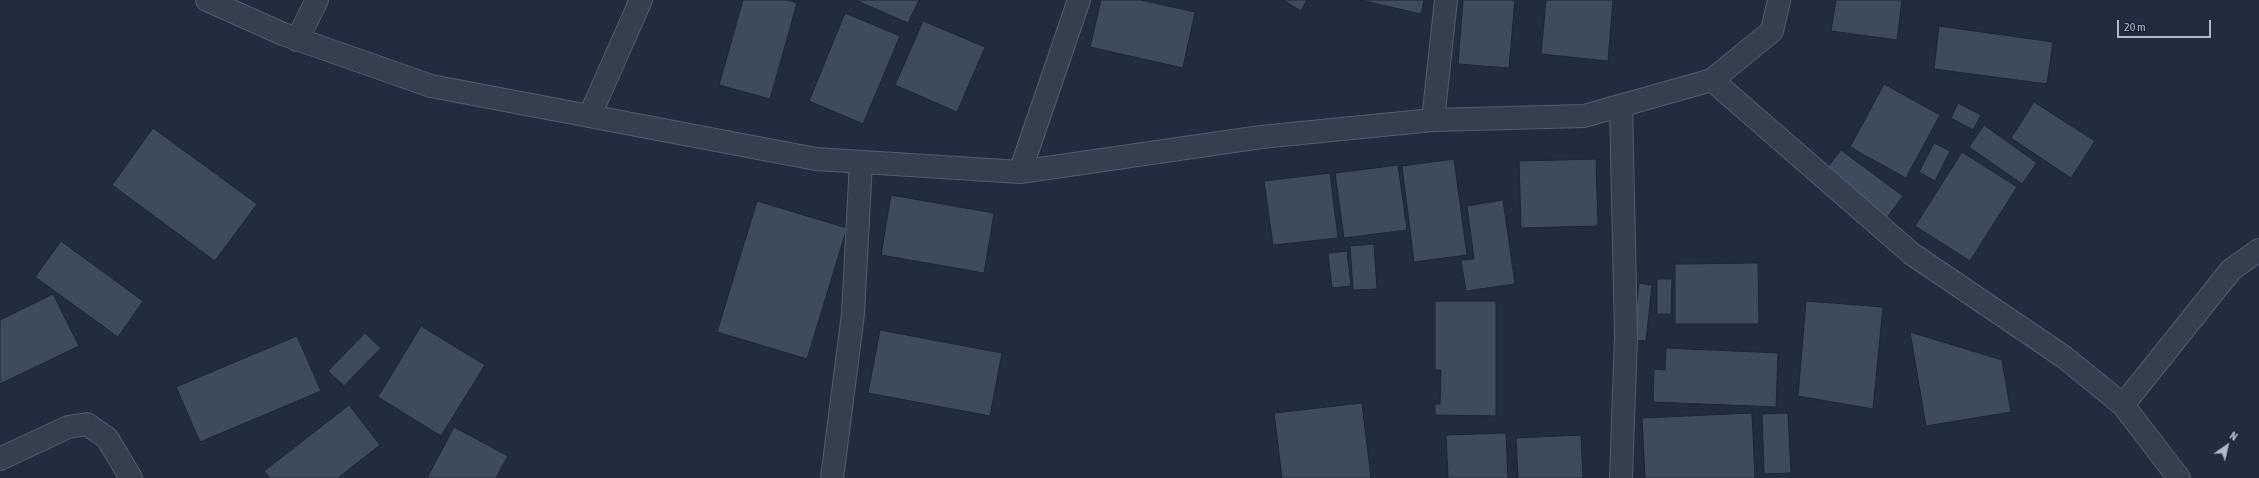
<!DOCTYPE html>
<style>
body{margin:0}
#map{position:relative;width:2259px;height:478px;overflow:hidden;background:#212d3e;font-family:"Asap Condensed",sans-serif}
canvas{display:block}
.north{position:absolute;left:2207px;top:426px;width:40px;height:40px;-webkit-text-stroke:3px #1a2432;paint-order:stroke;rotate:34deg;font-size:11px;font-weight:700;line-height:16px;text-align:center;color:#b1bac9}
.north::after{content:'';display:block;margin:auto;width:14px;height:18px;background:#b1bac9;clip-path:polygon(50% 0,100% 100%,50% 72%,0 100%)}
.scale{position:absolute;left:2117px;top:20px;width:94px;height:18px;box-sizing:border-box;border:2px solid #b1bac9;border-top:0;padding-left:5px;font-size:12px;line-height:14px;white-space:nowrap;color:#b1bac9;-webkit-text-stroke:3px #1a2432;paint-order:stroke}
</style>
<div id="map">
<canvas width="2259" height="478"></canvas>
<div class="north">N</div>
<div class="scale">20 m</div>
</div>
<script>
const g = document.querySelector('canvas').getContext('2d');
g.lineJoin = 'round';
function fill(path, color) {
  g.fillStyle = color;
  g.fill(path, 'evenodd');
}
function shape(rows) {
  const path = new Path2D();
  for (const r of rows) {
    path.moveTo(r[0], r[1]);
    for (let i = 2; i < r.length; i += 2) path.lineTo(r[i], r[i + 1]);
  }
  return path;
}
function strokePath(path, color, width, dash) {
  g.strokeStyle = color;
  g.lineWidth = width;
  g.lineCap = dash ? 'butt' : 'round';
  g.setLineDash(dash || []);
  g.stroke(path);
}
const building = shape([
 [743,0,787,0,797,3,770,99,719,85,743,0],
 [855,0,919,0,908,23,855,0],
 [1101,0,1141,0,1195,12,1183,68,1090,47,1101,0],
 [1283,0,1307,0,1301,11,1283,0],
 [1360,0,1424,0,1421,14,1360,0],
 [1463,0,1515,0,1509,68,1458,64,1463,0],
 [1546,0,1613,0,1608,61,1541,54,1546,0],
 [1836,0,1902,0,1897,40,1831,31,1836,0],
 [845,13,900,36,863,124,809,101,845,13],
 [923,21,985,47,957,112,895,85,923,21],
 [1939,26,2053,42,2047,84,1934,69,1939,26],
 [1884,84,1940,115,1906,178,1850,147,1884,84],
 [2034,102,2095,141,2071,178,2011,138,2034,102],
 [1958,103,1981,115,1973,130,1951,118,1958,103],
 [1984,125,2037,163,2022,184,1969,147,1984,125],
 [153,128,257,204,215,261,112,185,153,128],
 [1934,143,1950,151,1935,181,1919,172,1934,143],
 [1841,150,1903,196,1886,219,1824,172,1841,150],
 [1962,152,2017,187,1970,261,1915,226,1962,152],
 [1454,159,1467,255,1414,262,1402,166,1454,159],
 [1596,159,1598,226,1521,228,1519,161,1596,159],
 [1398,165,1407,230,1344,238,1335,173,1398,165],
 [1330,173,1338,238,1273,245,1264,181,1330,173],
 [891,195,994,213,984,273,881,255,891,195],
 [1503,200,1515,284,1466,291,1461,260,1474,259,1467,206,1503,200],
 [757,201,847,228,807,359,717,332,757,201],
 [61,241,143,301,118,337,35,277,61,241],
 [1374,244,1377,289,1353,290,1350,246,1374,244],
 [1347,251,1351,286,1332,288,1328,253,1347,251],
 [1758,263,1759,324,1675,324,1675,264,1758,263],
 [1657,279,1672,279,1671,314,1657,314,1657,279],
 [1639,283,1652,285,1646,341,1633,340,1639,283],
 [53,294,79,346,0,384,0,320,53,294],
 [1435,301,1496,301,1496,416,1435,415,1435,404,1440,404,1441,370,1435,370,1435,301],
 [1806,301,1883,307,1873,409,1798,396,1806,301],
 [421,326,485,365,441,436,378,397,421,326],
 [880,330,1002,353,990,416,868,393,880,330],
 [1910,332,2002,360,2011,412,1926,426,1910,332],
 [365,333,381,348,344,386,328,371,365,333],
 [297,336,321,391,200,442,176,387,297,336],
 [1666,348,1778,353,1776,407,1653,402,1654,369,1665,370,1666,348],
 [1362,403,1371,478,1282,478,1274,413,1362,403],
 [349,405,380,445,338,478,270,478,264,471,349,405],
 [1752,413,1755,478,1645,478,1642,418,1752,413],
 [1788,413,1791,473,1764,474,1762,414,1788,413],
 [454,427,508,456,496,478,427,478,454,427],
 [1506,433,1508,478,1448,478,1446,435,1506,433],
 [1581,435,1583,478,1518,478,1516,438,1581,435]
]);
const street = shape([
 [207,0,283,34,431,86,816,159,1020,172,1261,137,1433,120,1584,116,1712,80,1772,31,1779,0],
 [297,40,317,0],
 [1712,80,1912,254,2064,357,2123,405,2179,478],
 [1621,106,1626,336,1621,478],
 [590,115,641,0],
 [1433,120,1446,0],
 [1020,172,1079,0],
 [2123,405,2231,270,2259,250],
 [0,459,68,427,87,424,107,438,131,478],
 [832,478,853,314,861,162]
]);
fill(building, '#3d4b5d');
strokePath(building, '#1c2635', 1);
strokePath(street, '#535d6c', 24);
strokePath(street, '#353f4e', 22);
</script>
